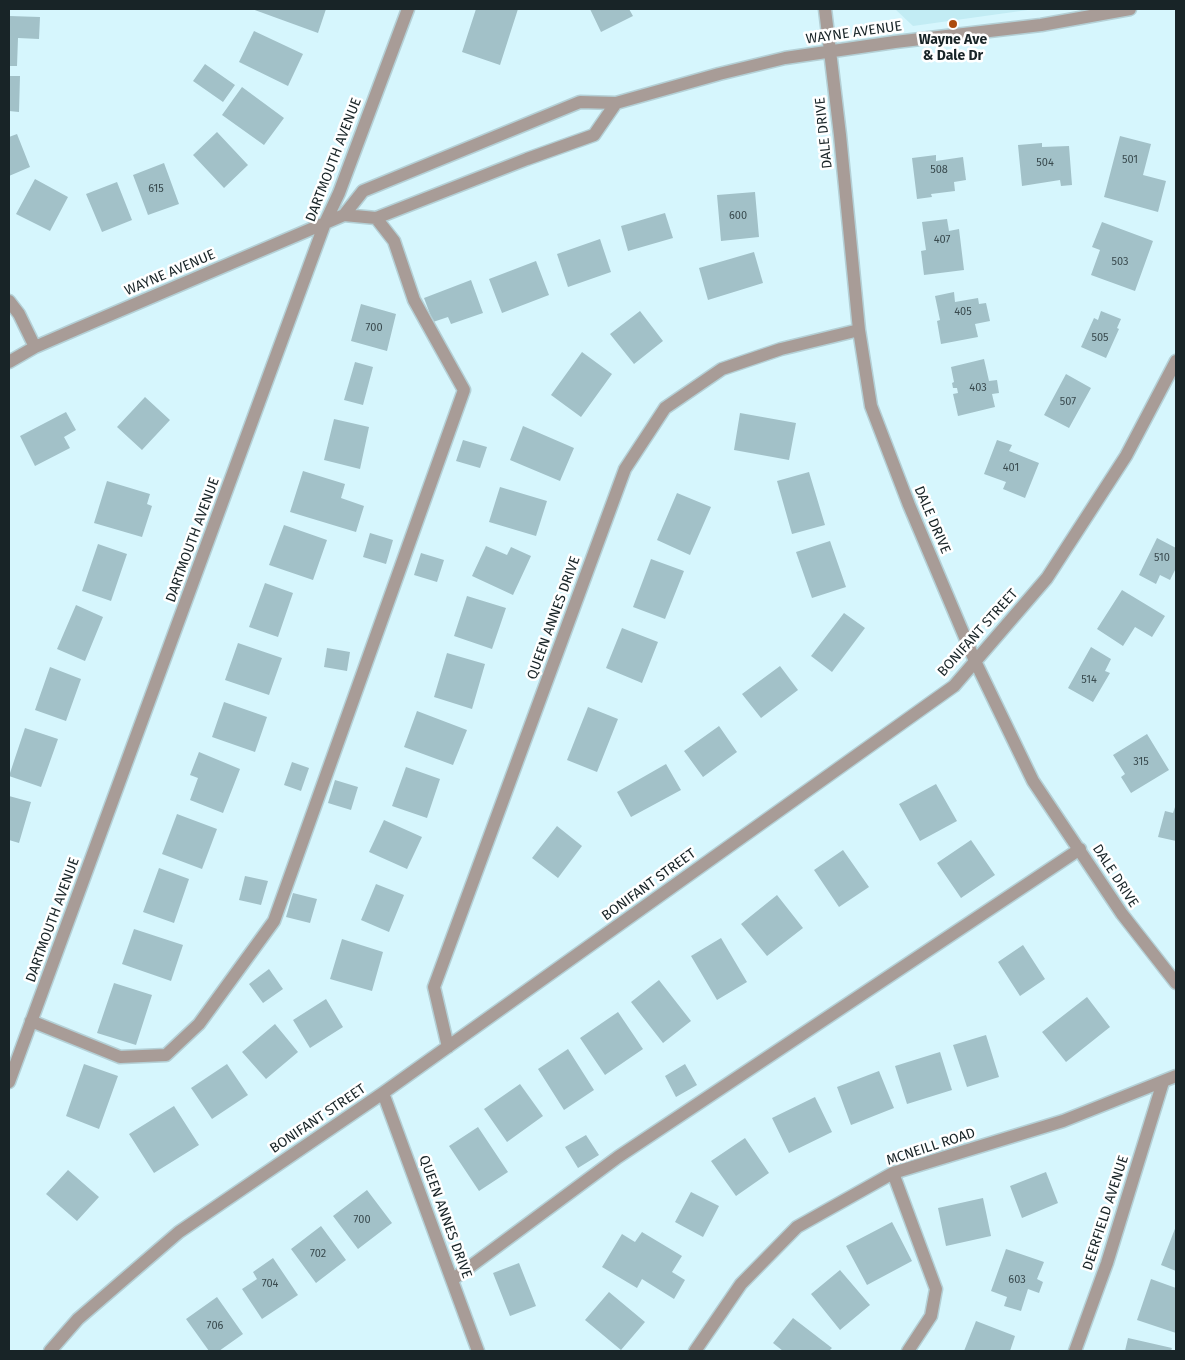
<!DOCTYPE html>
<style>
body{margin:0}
#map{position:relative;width:1185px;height:1360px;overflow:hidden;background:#d6f6fd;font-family:"Fira Sans",sans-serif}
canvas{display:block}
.frame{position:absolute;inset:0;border:10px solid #182427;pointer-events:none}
</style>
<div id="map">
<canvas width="1185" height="1360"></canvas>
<div class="frame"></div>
</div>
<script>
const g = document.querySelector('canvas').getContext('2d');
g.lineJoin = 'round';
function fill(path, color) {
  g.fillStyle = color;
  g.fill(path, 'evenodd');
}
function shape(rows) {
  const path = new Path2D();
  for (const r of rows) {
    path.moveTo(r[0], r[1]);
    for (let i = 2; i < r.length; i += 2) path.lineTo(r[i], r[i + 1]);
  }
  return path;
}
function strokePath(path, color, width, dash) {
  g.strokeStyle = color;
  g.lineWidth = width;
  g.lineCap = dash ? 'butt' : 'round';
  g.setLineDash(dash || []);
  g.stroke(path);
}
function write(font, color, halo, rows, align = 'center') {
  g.font = font + ' "Fira Sans",sans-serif';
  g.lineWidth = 5;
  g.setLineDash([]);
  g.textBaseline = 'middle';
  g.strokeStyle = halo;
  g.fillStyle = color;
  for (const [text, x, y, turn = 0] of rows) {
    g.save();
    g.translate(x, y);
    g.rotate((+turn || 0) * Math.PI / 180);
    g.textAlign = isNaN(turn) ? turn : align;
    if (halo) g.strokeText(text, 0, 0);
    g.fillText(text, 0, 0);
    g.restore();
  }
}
const built = shape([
 [895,9,1035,9,913,26]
]);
const building = shape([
 [252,9,326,9,318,33],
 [476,9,518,9,500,65,462,52],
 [590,9,629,9,633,16,601,32],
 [9,16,40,17,39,39,18,38,17,66,9,66],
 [254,31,303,54,288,86,239,62],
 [205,64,235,85,223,102,193,81],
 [9,76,20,76,19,112,9,111],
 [242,87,284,118,264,145,222,115],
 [217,132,248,165,224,188,193,155],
 [17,134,30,167,9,176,9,137],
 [1120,136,1151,144,1143,175,1166,181,1158,212,1104,197],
 [1042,143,1042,147,1069,146,1072,185,1061,186,1060,180,1022,186,1018,145],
 [936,155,936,161,963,157,966,180,954,182,955,191,931,194,932,197,917,199,912,158],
 [164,163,179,204,148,215,133,175],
 [35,179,68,197,50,231,16,214],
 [117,182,132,220,102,232,86,194],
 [755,192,759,237,721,241,717,195],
 [665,213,673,238,628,251,621,226],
 [947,219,949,231,959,229,964,270,924,275,921,251,926,250,922,222],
 [1102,222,1153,241,1135,291,1091,275,1100,250,1092,247],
 [600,239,611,272,568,287,557,254],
 [754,252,763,283,708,300,699,268],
 [536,261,549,295,502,313,489,279],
 [471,280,483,313,451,324,448,317,433,322,424,298],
 [954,292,955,302,978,298,979,304,986,303,990,321,975,324,978,337,941,344,937,321,940,320,935,296],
 [361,304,396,314,387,351,351,341],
 [640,311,663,341,634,364,610,334],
 [1101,311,1121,319,1117,328,1119,329,1106,358,1081,347,1094,318,1098,320],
 [582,352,612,374,581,417,551,395],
 [984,359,989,381,997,380,999,393,992,394,995,407,958,416,953,394,958,393,957,388,953,388,952,383,954,382,951,367],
 [355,362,373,367,363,405,344,400],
 [1066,374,1091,388,1069,428,1044,415],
 [145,397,170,420,142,450,117,427],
 [66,412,76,430,64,437,70,448,35,466,20,436],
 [740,413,796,423,789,460,734,450],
 [334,419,369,427,360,469,324,460],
 [523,426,574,448,560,481,510,460],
 [463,440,487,447,480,468,456,461],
 [997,440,1012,445,1009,451,1039,463,1025,498,1003,489,1006,482,984,474],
 [303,471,345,484,341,498,364,506,356,532,290,512],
 [809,472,825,525,792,534,777,481],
 [107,481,150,494,147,504,152,506,142,537,94,523],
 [500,487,547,501,536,536,489,522],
 [677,493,711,507,690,555,657,540],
 [284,525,327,540,313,580,269,565],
 [370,533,393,540,386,564,363,557],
 [1157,538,1176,548,1176,568,1170,580,1160,575,1156,584,1139,575],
 [830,541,846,587,812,598,796,552],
 [98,544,127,554,111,601,82,591],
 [486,546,507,555,511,547,531,556,513,595,472,576],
 [421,553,444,560,437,582,414,575],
 [651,559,684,571,665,619,633,607],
 [265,583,293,593,278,637,249,627],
 [1122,590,1165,616,1152,637,1135,627,1123,646,1097,629],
 [467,596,506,608,492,649,454,636],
 [76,605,103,617,85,661,57,649],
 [844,613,865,628,832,672,811,656],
 [622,628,658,642,642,683,606,668],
 [238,643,282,658,269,695,225,680],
 [1091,647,1111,659,1105,671,1110,673,1093,702,1068,688],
 [327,648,350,652,347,671,324,667],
 [447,653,485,664,472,709,434,697],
 [780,666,798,690,761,718,742,694],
 [50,667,81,679,66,721,35,710],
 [224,702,267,717,255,752,212,737],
 [588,707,618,719,597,772,567,760],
 [417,711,467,730,453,765,404,747],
 [719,726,737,752,703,777,684,751],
 [25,728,58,739,41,787,9,776],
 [1147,734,1169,770,1131,793,1121,777,1125,774,1113,755],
 [199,752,240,769,223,813,190,800,198,778,190,775],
 [292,762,309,768,301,791,284,785],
 [666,764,681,790,631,817,617,792],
 [406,767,440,779,427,818,392,806],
 [335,780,358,787,351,810,328,803],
 [936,784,957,821,920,841,899,804],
 [9,796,31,802,19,843,9,840],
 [1176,804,1176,841,1158,837,1165,811,1173,813],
 [177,814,217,829,202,869,162,854],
 [384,820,422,837,407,869,369,852],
 [557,826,582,846,558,878,532,858],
 [971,840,995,875,961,898,937,863],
 [843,850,869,887,839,907,814,870],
 [159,868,189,879,174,923,143,912],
 [245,876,268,881,261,905,239,900],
 [376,884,404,895,389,932,361,920],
 [293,893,317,899,310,923,286,917],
 [777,895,803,928,767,956,741,924],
 [134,929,183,945,171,981,122,964],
 [721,938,747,982,717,1000,691,956],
 [342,939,383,952,372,991,330,979],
 [1023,945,1045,979,1020,996,998,962],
 [269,969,283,989,263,1003,249,984],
 [659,980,691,1021,663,1043,631,1002],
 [114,983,152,995,136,1045,97,1033],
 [1087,997,1110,1027,1066,1062,1042,1032],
 [326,999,343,1027,310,1048,293,1020],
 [618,1012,643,1049,605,1075,580,1038],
 [275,1024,298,1052,266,1079,242,1052],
 [986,1035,999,1077,967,1087,953,1045],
 [568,1049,594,1090,564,1110,538,1069],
 [940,1052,952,1090,907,1104,895,1066],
 [84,1064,118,1076,99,1129,66,1116],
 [227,1064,248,1095,212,1119,191,1088],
 [685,1064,697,1085,676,1097,665,1076],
 [879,1071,894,1108,851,1125,837,1087],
 [520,1084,543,1116,507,1142,484,1109],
 [815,1097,832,1132,789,1153,772,1118],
 [174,1106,199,1145,154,1173,129,1134],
 [478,1127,508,1172,479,1191,449,1146],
 [586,1135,599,1155,578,1168,565,1147],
 [745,1138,769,1173,736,1196,711,1161],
 [68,1170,99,1197,77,1221,46,1194],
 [1046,1172,1058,1203,1022,1218,1010,1186],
 [367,1190,392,1223,358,1249,333,1216],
 [691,1192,719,1206,703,1237,675,1222],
 [983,1198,991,1236,946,1246,938,1208],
 [892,1222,912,1261,867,1285,846,1246],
 [321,1226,346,1260,316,1283,291,1249],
 [1176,1226,1176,1271,1161,1265],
 [642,1232,682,1256,672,1272,685,1280,674,1299,642,1279,637,1288,602,1267,622,1234,635,1242],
 [1006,1249,1044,1262,1037,1279,1043,1282,1039,1293,1028,1289,1021,1311,1004,1306,1007,1297,991,1291],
 [273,1258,298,1295,262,1319,242,1289,257,1279,253,1272],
 [519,1263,536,1306,510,1316,493,1273],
 [840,1270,870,1305,840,1330,811,1294],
 [1151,1279,1176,1288,1176,1333,1137,1320],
 [609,1292,645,1322,621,1350,585,1320],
 [217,1297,243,1334,219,1351,209,1351,186,1319],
 [793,1318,832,1348,829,1351,783,1351,773,1343],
 [976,1321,1015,1336,1010,1351,964,1351],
 [1128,1338,1172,1348,1171,1351,1125,1351]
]);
const minor = shape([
 [825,9,840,135,859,330,871,406,909,505,975,661,1033,781,1122,914,1176,983],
 [344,215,376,218,527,159,594,135,616,103],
 [9,301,19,314,35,347],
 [9,362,35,347,79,328,344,215,363,191,580,102,616,103,719,74,785,58,895,42,1041,25,1130,9],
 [31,1021,120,1057,166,1055,199,1024,274,921,464,390,414,300,394,241,376,218],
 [448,1047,434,987,625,469,665,408,722,369,781,349,859,330],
 [9,1082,325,223,339,193,408,9],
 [383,1093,478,1351],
 [893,1173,936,1289,931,1316,908,1351],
 [452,1280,618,1157,1080,849],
 [50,1351,78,1319,179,1232,383,1093,954,686,1047,578,1126,456,1176,361],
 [695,1351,741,1284,797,1227,893,1173,1063,1121,1176,1076],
 [1075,1351,1107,1263,1163,1082]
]);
const markers = [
 [953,24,5,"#ad4b0d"]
];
const numberNames = [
 ["501",1130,160],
 ["504",1045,163],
 ["508",939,170],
 ["615",156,189],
 ["600",738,216],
 ["407",942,240],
 ["503",1120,262],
 ["405",963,312],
 ["700",374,328],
 ["505",1100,338],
 ["403",978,388],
 ["507",1068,402],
 ["401",1011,468],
 ["510",1162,558],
 ["514",1089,680],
 ["315",1141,762],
 ["700",362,1220],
 ["702",318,1254],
 ["603",1017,1280],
 ["704",270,1284],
 ["706",215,1326]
];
const streetNames = [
 ["WAYNE AVENUE",854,33,-8],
 ["DALE DRIVE",824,133,-96],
 ["DARTMOUTH AVENUE",334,160,-69],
 ["WAYNE AVENUE",170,273,-23],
 ["DALE DRIVE",932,520,67],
 ["DARTMOUTH AVENUE",193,540,-70],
 ["QUEEN ANNES DRIVE",554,618,-70],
 ["BONIFANT STREET",978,633,-48],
 ["DALE DRIVE",1115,876,57],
 ["BONIFANT STREET",649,885,-36],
 ["DARTMOUTH AVENUE",53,920,-70],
 ["BONIFANT STREET",318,1119,-34],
 ["MCNEILL ROAD",931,1147,-18],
 ["DEERFIELD AVENUE",1106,1213,-72],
 ["QUEEN ANNES DRIVE",445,1217,70]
];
const poiNames = [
 ["Wayne Ave",953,40],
 ["& Dale Dr",953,56]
];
fill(built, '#c2ecf4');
fill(building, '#a2c1c8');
strokePath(minor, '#b4d0d6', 15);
strokePath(minor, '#a89c97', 12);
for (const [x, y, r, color] of markers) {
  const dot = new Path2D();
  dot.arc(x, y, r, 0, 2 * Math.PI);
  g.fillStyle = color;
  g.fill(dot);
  strokePath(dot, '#fff', 2);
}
write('11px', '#3a4b4f', null, numberNames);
write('14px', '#182427', '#fff', streetNames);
write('bold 14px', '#182427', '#fff', poiNames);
</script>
